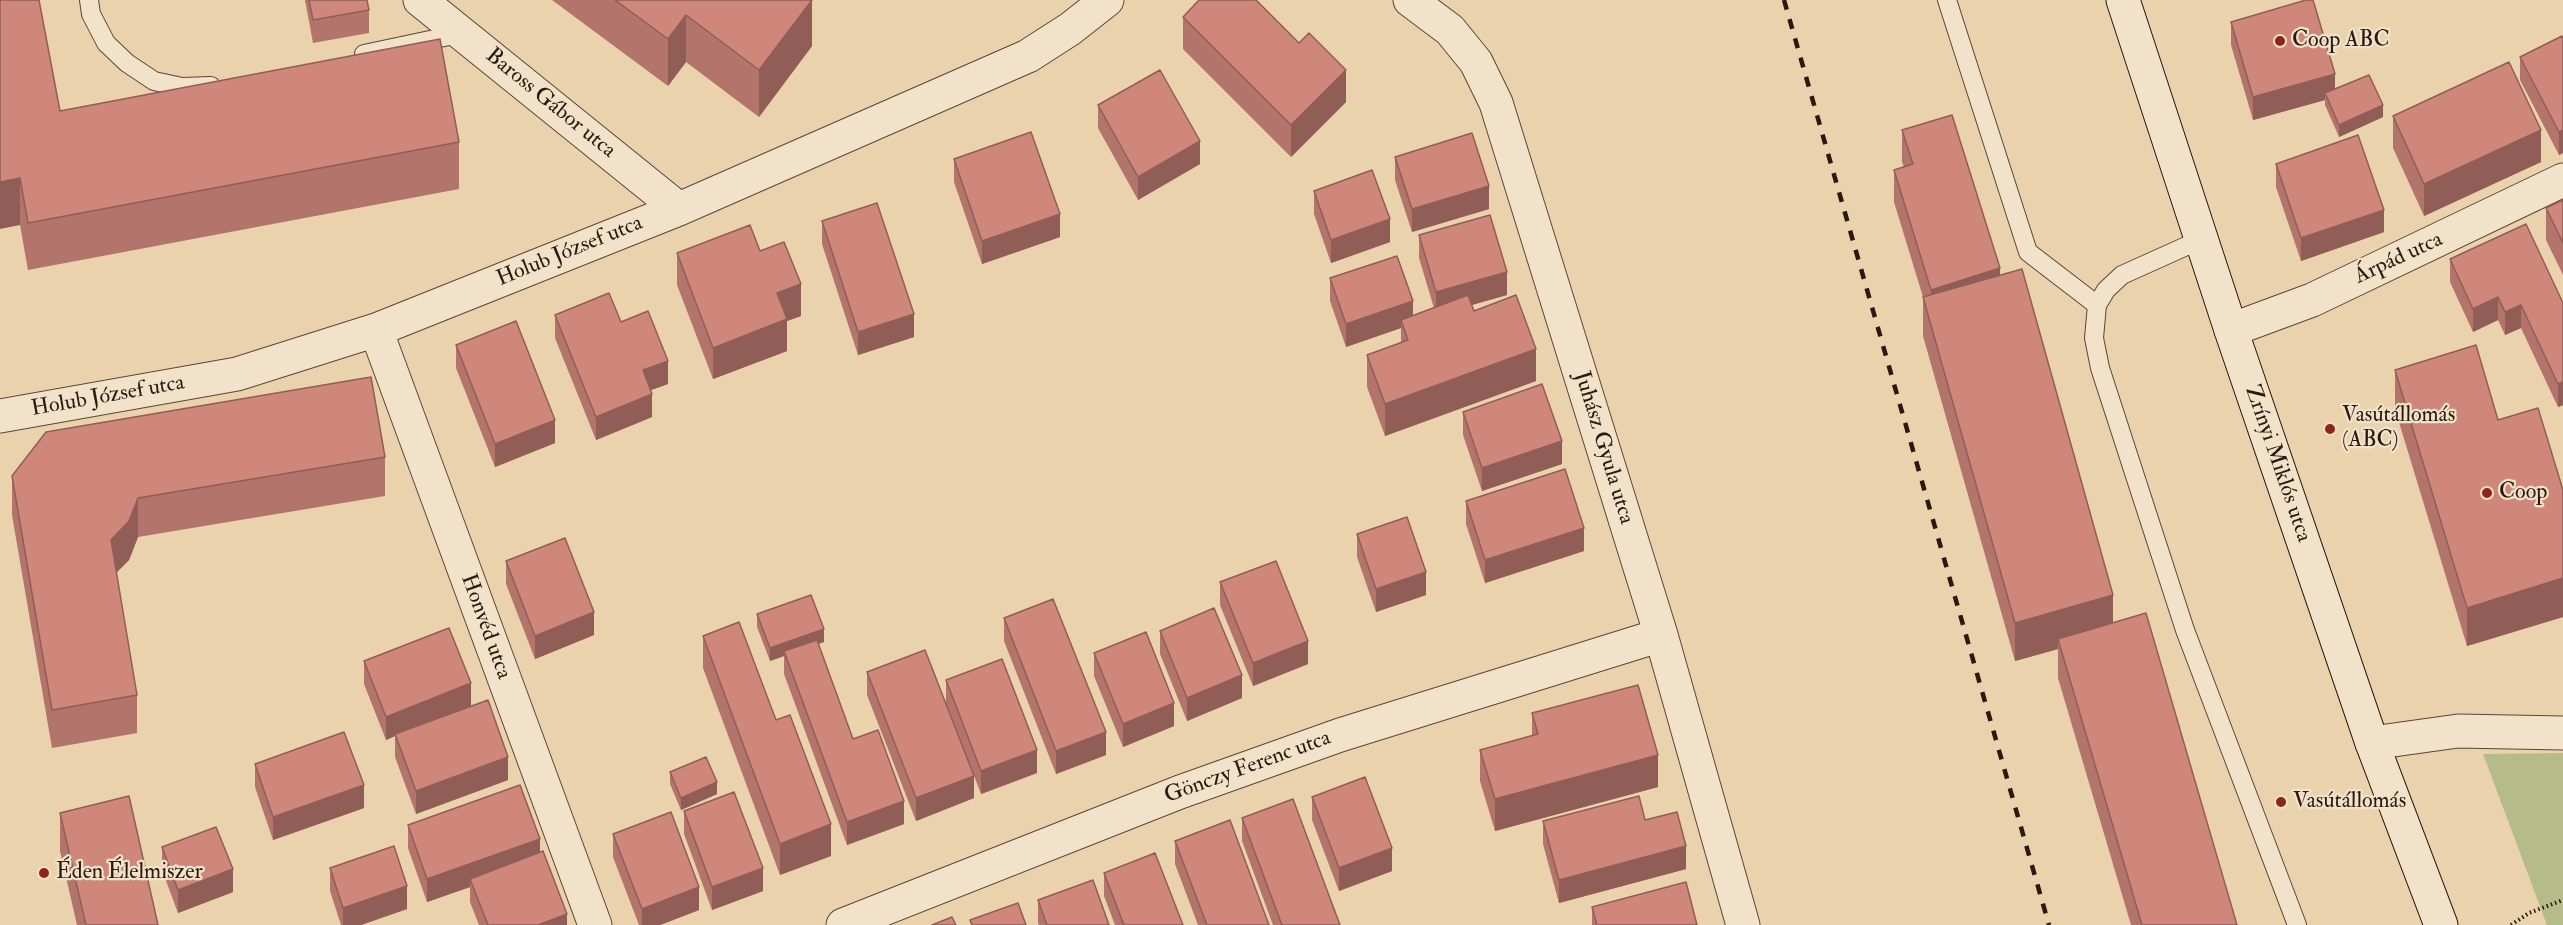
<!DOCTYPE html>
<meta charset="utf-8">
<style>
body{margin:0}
canvas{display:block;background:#ead2ac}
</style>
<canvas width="2563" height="925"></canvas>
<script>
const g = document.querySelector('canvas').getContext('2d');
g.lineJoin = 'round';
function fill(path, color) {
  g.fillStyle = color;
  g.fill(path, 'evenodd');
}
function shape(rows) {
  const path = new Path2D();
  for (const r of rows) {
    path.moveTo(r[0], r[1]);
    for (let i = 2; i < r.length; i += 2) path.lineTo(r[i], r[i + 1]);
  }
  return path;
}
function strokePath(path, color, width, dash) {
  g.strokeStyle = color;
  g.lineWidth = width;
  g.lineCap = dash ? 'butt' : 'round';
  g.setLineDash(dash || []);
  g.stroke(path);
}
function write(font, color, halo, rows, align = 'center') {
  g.font = font + ' "IM FELL Double Pica",serif';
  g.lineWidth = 4.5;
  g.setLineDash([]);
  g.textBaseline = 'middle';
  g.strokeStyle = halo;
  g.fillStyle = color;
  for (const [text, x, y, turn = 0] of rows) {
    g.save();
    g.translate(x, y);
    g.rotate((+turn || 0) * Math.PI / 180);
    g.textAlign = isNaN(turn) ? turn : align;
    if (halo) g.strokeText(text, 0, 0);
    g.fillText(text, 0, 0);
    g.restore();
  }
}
const green = shape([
 [2563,753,2563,925,2547,925,2483,754]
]);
const path = shape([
 [2511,925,2529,913,2563,900]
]);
const lane = shape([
 [89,0,91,14,106,43,127,63,154,81,182,87,211,86],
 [1947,0,2028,252,2097,305],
 [364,54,463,33],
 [2202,239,2122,275,2106,290,2097,305,2094,338,2100,368,2185,630,2297,925]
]);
const street = shape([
 [420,0,679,209],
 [1410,0,1450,30,1476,62,1496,103,1661,635,1743,925],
 [376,330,595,925],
 [2231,330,2312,300,2563,180],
 [0,416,237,374,376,330,679,209,1028,56,1070,29,1107,0],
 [2372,743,2458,731,2563,733],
 [843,925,1180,792,1340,735,1661,635]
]);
const secondary = shape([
 [2123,0,2231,330,2372,743,2441,925]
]);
const rail = shape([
 [1784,0,2049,925]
]);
const wall = shape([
 [0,0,60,111,459,142,459,189,28,270,20,225],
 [305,0,367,0,369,10,369,33,313,43],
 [552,0,812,0,812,46,759,117,686,62,668,86],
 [1183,17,1299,43,1346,102,1291,157,1183,49],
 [2231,22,2335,89,2383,117,2339,137,2325,105,2325,100,2253,120,2231,45],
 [2563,39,2563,153,2559,155,2520,80,2520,57],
 [1098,105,1200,164,1138,200,1098,128],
 [2393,116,2541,162,2424,216,2393,148],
 [1902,130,2000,276,2113,623,2237,925,2131,925,2058,678,2058,649,2015,661,1923,336,1923,297,1894,202,1894,170,1904,167,1902,162],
 [1395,157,1489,209,1412,232,1395,180],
 [954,159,1060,237,982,264,954,182],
 [2276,164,2384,232,2301,261,2276,187],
 [1314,191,1390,242,1331,263,1314,214],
 [2563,200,2563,275,2546,240,2546,208],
 [822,221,914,337,858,355,822,244],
 [1419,235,1507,295,1472,305,1474,311,1536,381,1385,436,1367,387,1367,355,1401,343,1401,328,1346,347,1330,301,1330,278,1413,316,1434,308,1419,258],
 [760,251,801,316,787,321,787,351,713,379,677,285,677,253],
 [2450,259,2563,303,2563,405,2558,407,2521,328,2505,335,2498,320,2473,332,2450,282],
 [555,315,621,322,668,384,651,390,652,417,596,440,555,338],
 [456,345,555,443,495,467,456,368],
 [2395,370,2498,420,2563,490,2563,617,2467,646,2395,409],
 [1463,412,1562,464,1482,491,1463,435],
 [385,457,385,496,138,537,129,560,116,573,137,695,137,733,52,748,12,515,12,476],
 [1466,501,1584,551,1485,583,1466,524],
 [1357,534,1426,595,1376,612,1357,557],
 [506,561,594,635,535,659,506,584],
 [1220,582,1308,664,1253,686,1220,605],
 [757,614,824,642,818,644,853,739,904,824,847,845,784,674,784,656,770,661,757,627],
 [1004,618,1106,755,1056,774,1004,641],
 [1160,631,1242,698,1187,721,1160,654],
 [703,636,776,720,831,856,780,875,703,668],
 [1094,653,1174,726,1123,747,1094,676],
 [364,661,471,706,454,712,508,780,416,814,395,757,395,736,386,740,364,684],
 [867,672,974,798,916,821,867,695],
 [946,680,1037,773,981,794,946,703],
 [1532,713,1658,787,1495,831,1480,781,1480,750,1532,735],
 [255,764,364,808,273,840,255,787],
 [670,772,717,794,681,810,670,784],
 [1312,797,1392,871,1339,891,1312,820],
 [684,811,763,891,712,910,684,834],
 [60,813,158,925,77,925,60,851],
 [1242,818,1340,925,1273,925,1242,841],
 [1645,820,1686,869,1559,903,1543,844,1543,821],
 [408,825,540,852,567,925,479,925,470,902,470,887,427,902,408,848],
 [613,834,699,910,660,925,639,925,613,857],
 [1175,841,1269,925,1198,925,1175,864],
 [162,847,233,892,178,913,162,870],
 [330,868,407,909,361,925,341,925,330,891],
 [1104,873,1183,925,1115,925,1104,896],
 [1038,900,1109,925,1039,925,1038,923],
 [1592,907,1697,925,1592,925]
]);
const shadedWall = shape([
 [812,0,812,46,759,117,759,70],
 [686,15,686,62,668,86,668,39],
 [1346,70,1346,102,1291,157,1291,125],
 [2335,74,2335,97,2325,93,2325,100,2253,120,2253,97],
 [2383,105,2383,117,2339,137,2339,125],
 [2541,130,2541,162,2424,216,2424,184],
 [2563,130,2563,153,2559,155,2559,132],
 [1200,141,1200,164,1138,200,1138,177],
 [20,178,20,225,0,229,0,182],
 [1489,186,1489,209,1412,232,1412,209],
 [2384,210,2384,232,2301,261,2301,238],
 [1060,214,1060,237,982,264,982,241],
 [1390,219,1390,242,1331,263,1331,240],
 [2000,268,2000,300,1931,321,1931,290],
 [1507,272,1507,295,1436,315,1436,292],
 [801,284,801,316,787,321,787,351,713,379,713,348,777,293],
 [2498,297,2498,320,2473,332,2473,309],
 [1413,301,1413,324,1401,320,1401,328,1346,347,1346,324],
 [2521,305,2521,328,2505,335,2505,312],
 [914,314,914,337,858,355,858,332],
 [1536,349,1536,381,1385,436,1385,404],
 [668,361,668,384,643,393,643,370],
 [2563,382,2563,405,2558,407,2558,384],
 [652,394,652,417,596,440,596,417],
 [555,420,555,443,495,467,495,444],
 [1562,441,1562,464,1482,491,1482,468],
 [138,498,138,537,129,560,111,578,111,540],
 [1584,528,1584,551,1485,583,1485,560],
 [1426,572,1426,595,1376,612,1376,589],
 [2563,578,2563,617,2467,646,2467,608],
 [2113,595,2113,634,2058,639,2058,649,2015,661,2015,623],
 [594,612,594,635,535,659,535,636],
 [824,629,824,642,785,655,784,651,784,656,770,661,770,648],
 [1308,641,1308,664,1253,686,1253,663],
 [1242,675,1242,698,1187,721,1187,698],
 [471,683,471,706,396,736,395,734,395,736,386,740,386,717],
 [1174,703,1174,726,1123,747,1123,724],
 [1106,732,1106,755,1056,774,1056,751],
 [1037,750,1037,773,981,794,981,771],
 [1658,755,1658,787,1495,831,1495,799],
 [508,757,508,780,416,814,416,791],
 [974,776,974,798,916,821,916,798],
 [717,782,717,794,681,810,681,798],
 [364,785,364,808,273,840,273,817],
 [904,801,904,824,847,845,847,822],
 [831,824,831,856,780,875,780,844],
 [540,839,540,862,470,879,470,887,427,902,427,879],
 [1686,846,1686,869,1559,903,1559,880],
 [1392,848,1392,871,1339,891,1339,868],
 [763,868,763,891,712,910,712,887],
 [233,869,233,892,178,913,178,890],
 [407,886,407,909,361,925,343,925,343,908],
 [699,887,699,910,660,925,642,925,642,909],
 [567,914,567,925,538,925]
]);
const building = shape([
 [0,0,39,0,60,111,440,39,459,142,28,223,20,178,0,182,0,0],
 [309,0,367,0,369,10,313,20,309,0],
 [615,0,812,0,759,70,686,15,668,39,615,0],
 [1199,0,1256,0,1299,43,1309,33,1346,70,1291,125,1183,17,1199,0],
 [2306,0,2313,0,2335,74,2253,97,2231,22,2306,0],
 [2562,36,2563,39,2563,130,2559,132,2520,57,2562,36],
 [2509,62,2541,130,2424,184,2393,116,2509,62],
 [1160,70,1200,141,1138,177,1098,105,1160,70],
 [2369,75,2383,105,2339,125,2325,93,2369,75],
 [1952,115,2000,268,1931,290,1894,170,1913,164,1902,130,1952,115],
 [1031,132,1060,214,982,241,954,159,1031,132],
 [1472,133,1489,186,1412,209,1395,157,1472,133],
 [2358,135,2384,210,2301,238,2276,164,2358,135],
 [1372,170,1390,219,1331,240,1314,191,1372,170],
 [2563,200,2563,243,2546,208,2563,200],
 [877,203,914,314,858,332,822,221,877,203],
 [1490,215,1507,272,1436,292,1419,235,1490,215],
 [2526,224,2563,303,2563,382,2558,384,2521,305,2505,312,2498,297,2473,309,2450,259,2526,224],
 [750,225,760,251,784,242,801,284,777,293,787,319,713,348,677,253,750,225],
 [1397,256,1413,301,1346,324,1330,278,1397,256],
 [2022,269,2113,595,2015,623,1923,297,2022,269],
 [609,293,621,322,648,311,668,361,643,370,652,394,596,417,555,315,609,293],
 [1468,295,1474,311,1516,295,1536,349,1385,404,1367,355,1408,340,1401,320,1468,295],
 [516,321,555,420,495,444,456,345,516,321],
 [2476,345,2498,420,2538,408,2563,490,2563,578,2467,608,2395,370,2476,345],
 [371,377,385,457,138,498,129,521,111,540,137,695,52,710,12,476,46,432,371,377],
 [1542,384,1562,441,1482,468,1463,412,1542,384],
 [1565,469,1584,528,1485,560,1466,501,1565,469],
 [1407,517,1426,572,1376,589,1357,534,1407,517],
 [565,538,594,612,535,636,506,561,565,538],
 [1276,561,1308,641,1253,663,1220,582,1276,561],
 [811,595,824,629,770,648,757,614,811,595],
 [1053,599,1106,732,1056,751,1004,618,1053,599],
 [1214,608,1242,675,1187,698,1160,631,1214,608],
 [2146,613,2237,925,2142,925,2058,639,2146,613],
 [739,622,776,720,790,715,831,824,780,844,703,636,739,622],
 [449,628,471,683,386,717,364,661,449,628],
 [1146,632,1174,703,1123,724,1094,653,1146,632],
 [817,640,853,739,878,730,904,801,847,822,784,651,817,640],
 [925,650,974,776,916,798,867,672,925,650],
 [1002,659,1037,750,981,771,946,680,1002,659],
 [1638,685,1658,755,1495,799,1480,750,1538,734,1532,713,1638,685],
 [488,700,508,757,416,791,395,734,488,700],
 [344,732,364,785,273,817,255,764,344,732],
 [706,757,717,782,681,798,670,772,706,757],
 [1365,777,1392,848,1339,868,1312,797,1365,777],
 [520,785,540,839,427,879,408,825,520,785],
 [734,792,763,868,712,887,684,811,734,792],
 [129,796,158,925,86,925,60,813,129,796],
 [1639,796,1645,820,1677,812,1686,846,1559,880,1543,821,1639,796],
 [1293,799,1340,925,1282,925,1242,818,1293,799],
 [671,812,699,887,642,909,613,834,671,812],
 [1230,820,1269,925,1207,925,1175,841,1230,820],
 [216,827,233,869,178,890,162,847,216,827],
 [394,846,407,886,343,908,330,868,394,846],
 [543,851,567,914,538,925,488,925,470,879,543,851],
 [1155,853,1183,925,1124,925,1104,873,1155,853],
 [1093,880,1109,925,1047,925,1038,900,1093,880],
 [1686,882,1697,925,1597,925,1592,907,1686,882],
 [1018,903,1026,925,972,925,970,920,1018,903],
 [952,917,956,925,932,925,952,917]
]);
const markers = [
 [2280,41,6,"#8f2418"],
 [2330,429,6,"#8f2418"],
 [2487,493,6,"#8f2418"],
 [2281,802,6,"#8f2418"],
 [44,873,6,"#8f2418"]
];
const poiNames = [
 ["Coop ABC",2292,41],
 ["Vasútállomás",2342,416],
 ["(ABC)",2342,441],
 ["Coop",2499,493],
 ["Vasútállomás",2293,802],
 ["Éden Élelmiszer",56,873]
];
const streetNames = [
 ["Baross Gábor utca",550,104,39],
 ["Holub József utca",570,252,-22],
 ["Árpád utca",2399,259,-25],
 ["Holub József utca",108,397,-10],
 ["Juhász Gyula utca",1603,448,73],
 ["Zrínyi Miklós utca",2277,464,71],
 ["Honvéd utca",485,627,70],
 ["Gönczy Ferenc utca",1248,768,-20]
];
fill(green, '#b5bc8a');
strokePath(lane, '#5a4638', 20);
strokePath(street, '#5a4638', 35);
strokePath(secondary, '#2a1811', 35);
strokePath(path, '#2a1811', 4, [1.5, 3]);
strokePath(lane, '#f1e2c9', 18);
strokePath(street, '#f1e2c9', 33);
strokePath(secondary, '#f1e2c9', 33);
strokePath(rail, '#2a1811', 4.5, [10, 10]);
fill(wall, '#b2746b');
fill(shadedWall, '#915e57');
fill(building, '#cf877c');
strokePath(building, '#915e57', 1.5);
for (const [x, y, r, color] of markers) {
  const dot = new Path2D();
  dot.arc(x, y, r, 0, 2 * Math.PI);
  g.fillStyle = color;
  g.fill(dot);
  strokePath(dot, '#f1e2c9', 2);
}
write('22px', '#2a1811', '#f1e2c9', poiNames, 'left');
write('22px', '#2a1811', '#f1e2c9', streetNames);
</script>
